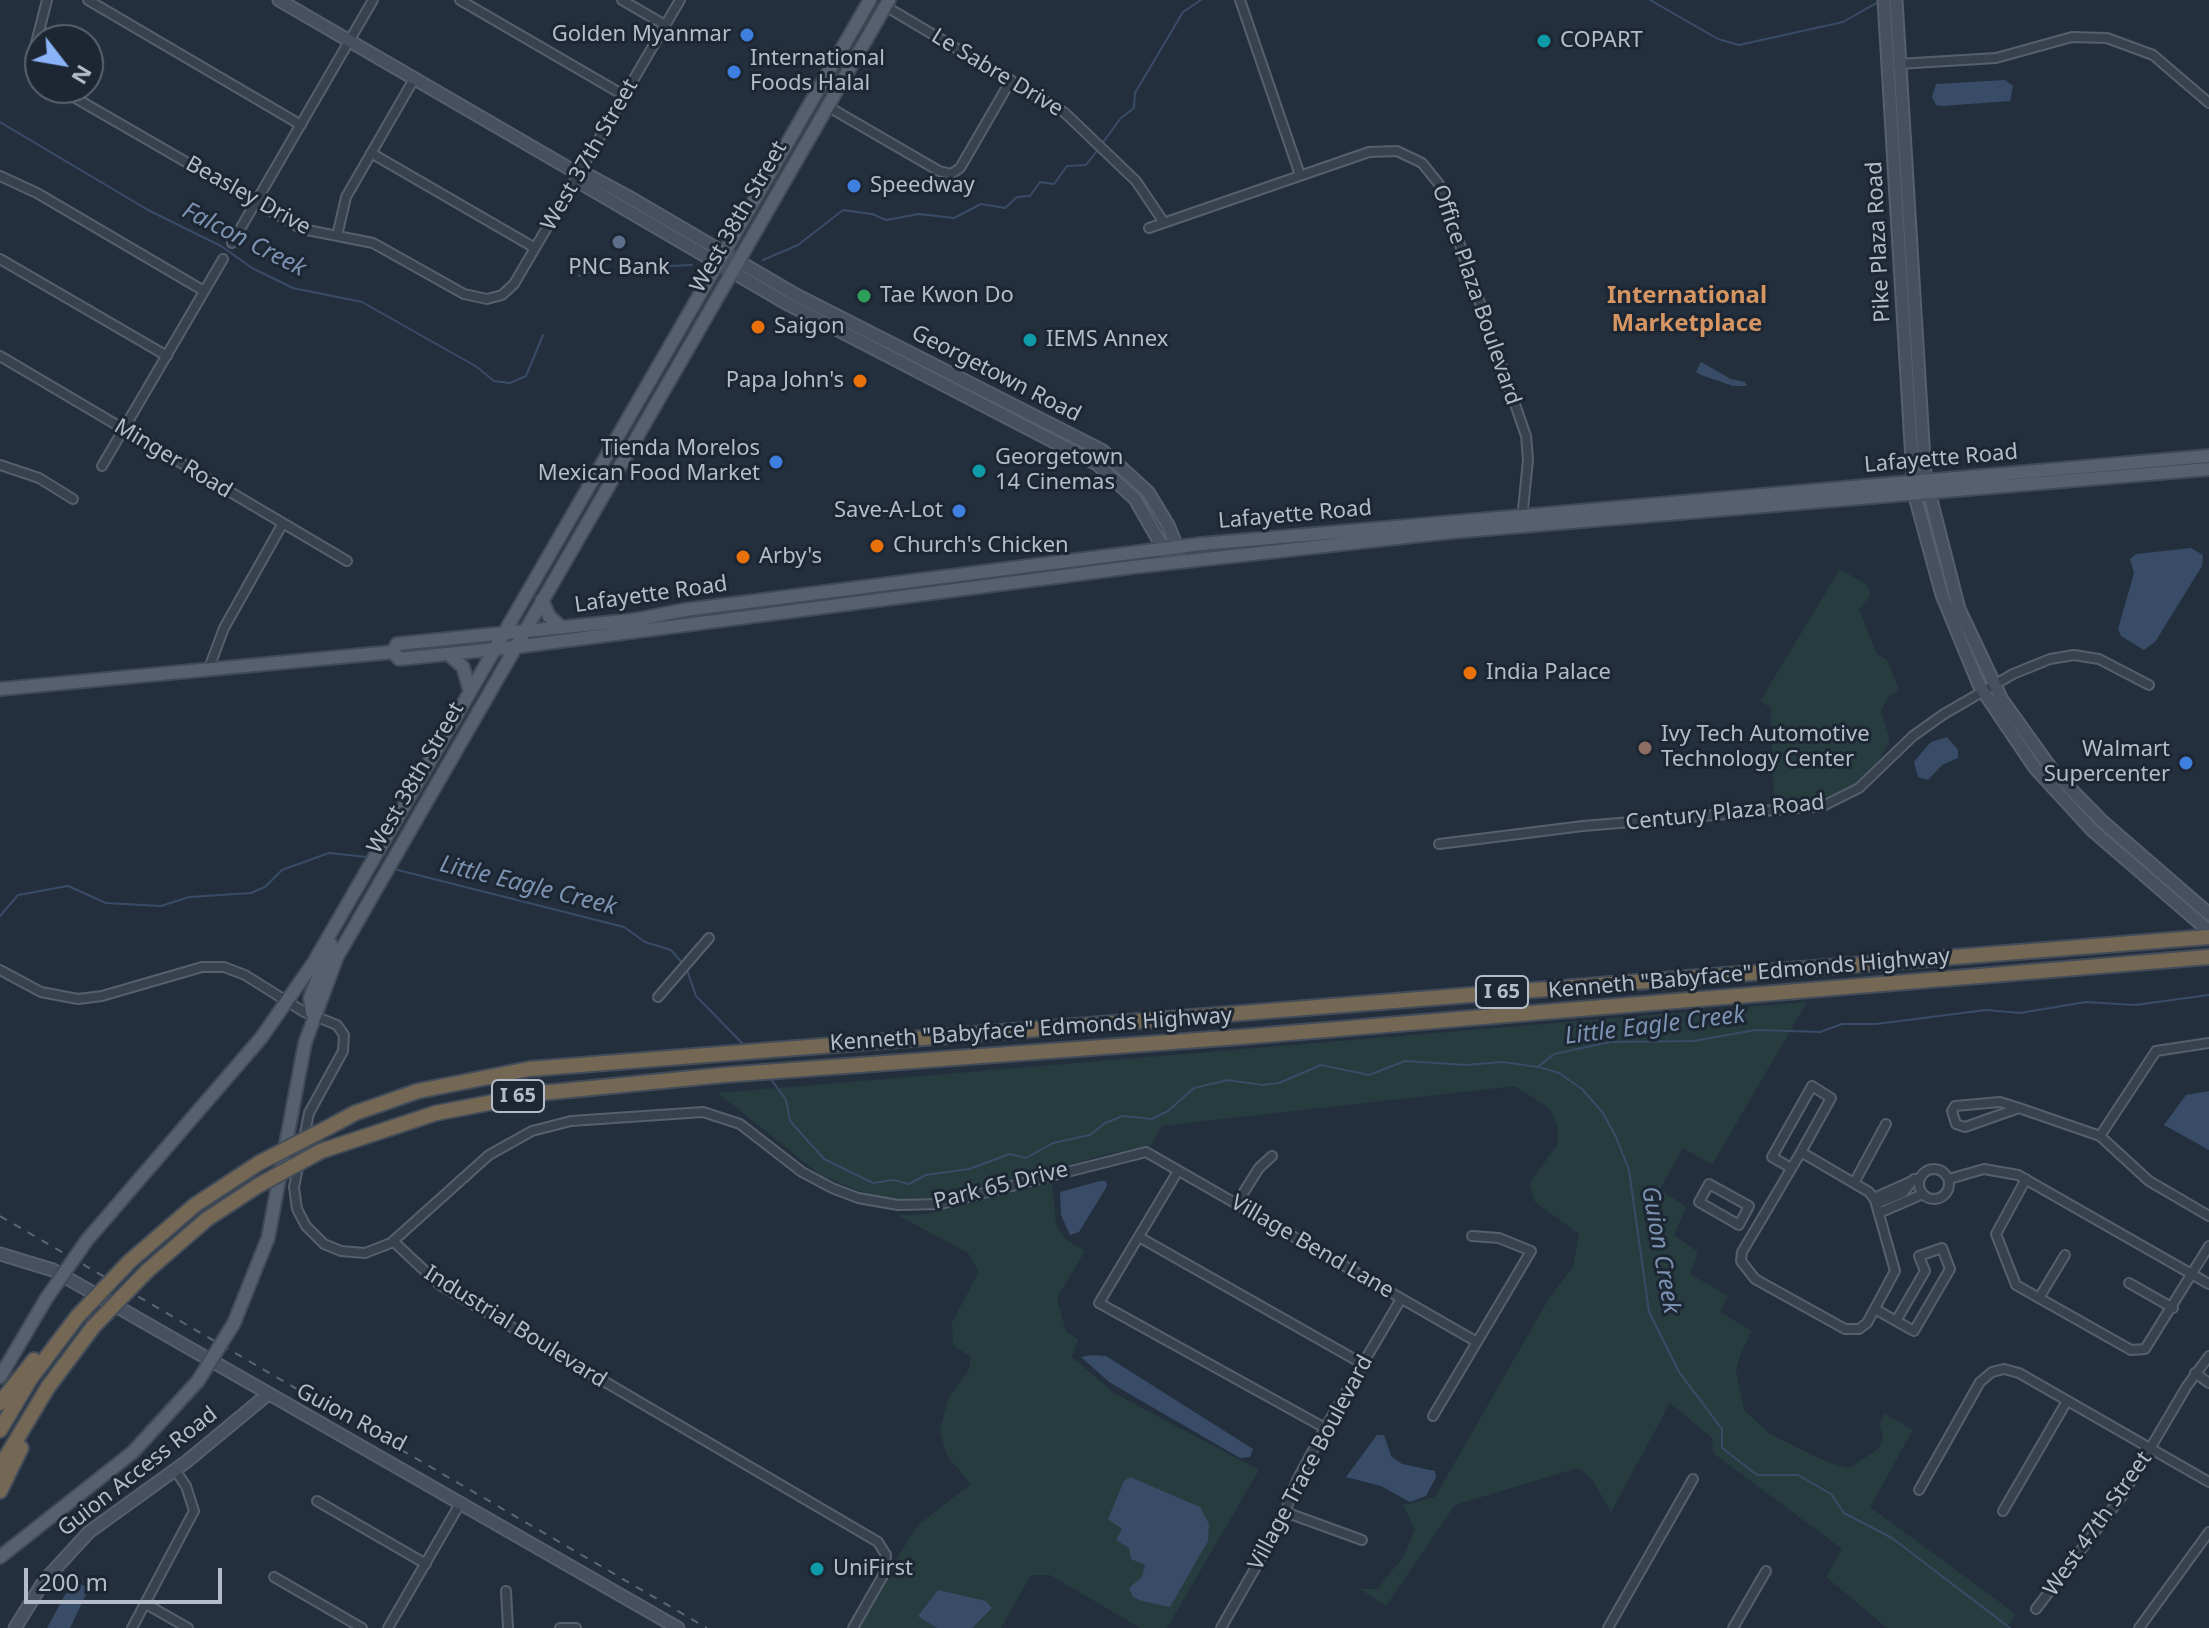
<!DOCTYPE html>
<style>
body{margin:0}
#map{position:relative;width:2209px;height:1628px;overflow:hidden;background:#242f3e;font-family:"Noto Sans",sans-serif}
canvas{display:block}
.north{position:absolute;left:24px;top:24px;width:80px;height:80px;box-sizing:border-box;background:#1d2633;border:2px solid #59626f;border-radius:50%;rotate:121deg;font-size:22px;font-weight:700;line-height:32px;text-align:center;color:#b4bcc9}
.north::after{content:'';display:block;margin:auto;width:28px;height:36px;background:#8ab4f8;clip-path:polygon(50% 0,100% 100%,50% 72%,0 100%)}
.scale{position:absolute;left:24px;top:1568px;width:198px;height:36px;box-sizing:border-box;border:4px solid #b4bcc9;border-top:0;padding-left:10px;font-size:24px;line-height:28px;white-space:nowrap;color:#b4bcc9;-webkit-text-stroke:6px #1d2633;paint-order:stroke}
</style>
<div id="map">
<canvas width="2209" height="1628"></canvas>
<div class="north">N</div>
<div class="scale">200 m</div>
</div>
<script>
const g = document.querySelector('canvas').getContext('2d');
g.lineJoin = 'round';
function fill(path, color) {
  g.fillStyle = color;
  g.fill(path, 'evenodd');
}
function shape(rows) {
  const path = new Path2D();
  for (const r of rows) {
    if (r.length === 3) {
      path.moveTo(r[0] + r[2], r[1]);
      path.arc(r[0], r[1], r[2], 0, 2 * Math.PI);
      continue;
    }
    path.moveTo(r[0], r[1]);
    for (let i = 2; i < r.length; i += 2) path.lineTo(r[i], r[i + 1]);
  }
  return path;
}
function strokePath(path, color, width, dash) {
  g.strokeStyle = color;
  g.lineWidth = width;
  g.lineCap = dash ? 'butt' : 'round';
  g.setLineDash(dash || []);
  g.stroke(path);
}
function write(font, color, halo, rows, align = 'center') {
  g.font = font + ' "Noto Sans",sans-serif';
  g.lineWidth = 6;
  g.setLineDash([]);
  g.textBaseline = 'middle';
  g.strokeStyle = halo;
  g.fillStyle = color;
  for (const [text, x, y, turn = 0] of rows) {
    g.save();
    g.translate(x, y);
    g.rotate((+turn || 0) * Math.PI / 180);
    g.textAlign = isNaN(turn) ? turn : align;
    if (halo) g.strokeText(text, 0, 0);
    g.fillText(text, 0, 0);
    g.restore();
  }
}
const green = shape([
 [1840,569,1867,585,1871,595,1859,609,1876,653,1887,660,1899,689,1887,699,1881,711,1890,742,1874,767,1847,791,1816,803,1774,807,1771,708,1760,701],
 [1807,1002,1712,1165,1683,1148,1660,1189,1686,1207,1674,1235,1698,1252,1690,1274,1728,1296,1720,1312,1752,1331,1741,1352,1736,1371,1744,1410,1770,1434,1827,1462,1849,1468,1878,1449,1883,1437,1880,1425,1884,1413,1913,1430,1870,1507,2016,1614,2006,1628,1887,1628,1826,1577,1842,1549,1713,1453,1712,1438,1670,1403,1611,1512,1593,1481,1578,1468,1455,1505,1386,1606,1360,1589,1377,1589,1403,1557,1415,1529,1403,1505,1435,1497,1548,1300,1573,1266,1579,1234,1535,1202,1529,1183,1558,1144,1557,1124,1550,1109,1515,1086,1162,1126,1149,1148,1112,1153,935,1202,912,1203,868,1195,819,1174,718,1093],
 [1052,1182,1056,1224,1065,1239,1085,1251,1057,1298,1066,1332,1078,1339,1072,1357,1114,1393,1259,1470,1167,1628,1140,1628,1050,1575,1031,1575,1001,1628,854,1628,917,1526,971,1484,947,1456,940,1431,948,1399,969,1369,971,1357,953,1345,952,1322,979,1272,968,1253,897,1215,927,1214]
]);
const water = shape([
 [2005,80,2013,86,2010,101,1942,106,1936,105,1932,97,1936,84],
 [1701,362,1731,379,1745,382,1747,386,1733,386,1701,375,1696,372],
 [2191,548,2203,555,2202,566,2155,642,2144,650,2121,636,2118,629,2134,573,2130,559,2136,554],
 [1947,737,1958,750,1958,758,1942,765,1928,780,1918,777,1914,762,1922,752,1931,742],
 [2209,1091,2209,1150,2164,1125,2186,1095],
 [1100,1181,1106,1181,1107,1186,1079,1232,1070,1235,1061,1215,1060,1192],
 [1092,1355,1106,1356,1253,1449,1250,1457,1240,1458,1109,1382,1081,1357],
 [1377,1435,1384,1435,1391,1456,1402,1464,1435,1471,1436,1477,1426,1496,1410,1502,1381,1486,1346,1477],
 [1130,1477,1200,1507,1209,1524,1208,1541,1170,1607,1142,1601,1133,1597,1129,1588,1142,1577,1145,1565,1131,1559,1129,1548,1116,1540,1122,1529,1108,1519,1124,1481],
 [78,1583,89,1588,70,1628,47,1628,65,1595],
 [938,1590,986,1601,992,1608,972,1628,937,1628,918,1616]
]);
const stream = shape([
 [1650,0,1718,39,1739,45,1843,22,1880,1],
 [0,122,148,210,221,246,252,268,293,288,362,302,477,367,494,381,510,383,526,376,543,335],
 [1101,145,1121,118,1134,108,1135,93,1183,12,1201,0],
 [763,260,798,245,843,210,872,214,886,220,919,214,954,218,981,204,1005,208,1017,197,1030,196,1040,182,1054,184,1067,166,1086,165,1097,151],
 [647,267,692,265],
 [579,276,602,268],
 [394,869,624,927,645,942,671,950,684,965],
 [0,916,18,895,68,886,106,903,161,906,189,897,251,893,265,887,282,870,329,853,367,857],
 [687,970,696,996,745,1046],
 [1539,1067,1559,1073,1582,1089,1603,1113,1616,1137,1629,1170,1649,1312,1679,1372,1722,1429,1722,1448,1757,1475,1798,1475,1831,1494,1844,1513,1892,1538,2010,1628],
 [771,1079,786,1100,790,1121,824,1159,873,1183,894,1180,909,1184,926,1175,969,1169,1010,1154,1026,1158,1053,1143,1090,1135,1105,1123,1123,1116,1152,1119,1168,1111,1194,1088,1228,1080,1262,1085,1279,1083,1321,1065,1369,1075,1405,1061,1466,1065,1502,1062,1538,1067,1554,1054,1610,1042,1693,1041,1756,1030,1820,1032,1842,1024,1876,1024,1986,1010,2020,1013,2086,1002,2135,1005,2209,995]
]);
const street = shape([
 [88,0,301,125],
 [460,0,625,96],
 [622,0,665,25],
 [1240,0,1300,175],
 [885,6,1065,113,1136,181,1163,221],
 [1898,64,1996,58,2072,37,2107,38,2153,55,2209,103],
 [40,67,36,43,47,0],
 [58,88,302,229,373,243,464,294,487,299,502,295,514,284,680,0],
 [827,106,939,171,951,174,960,168,1011,80],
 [371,153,535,248],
 [0,176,37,193,204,291],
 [1149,228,1369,152,1397,151,1422,163,1439,184,1526,436,1528,460,1522,519],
 [337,236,346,197,414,79],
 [232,243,373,0],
 [0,259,167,356],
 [0,356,347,561],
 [0,465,39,478,73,499],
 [102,466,223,259],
 [209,668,224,628,283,523],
 [1439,844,1583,826,1823,806,1859,788,1913,736,1944,714,2013,674,2050,659,2074,655,2099,659,2149,685],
 [0,970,41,992,78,999,102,996,202,967,224,967,245,975,304,1012,337,1025,344,1035,343,1051,309,1113,294,1187,297,1209,306,1226,324,1244,341,1251,365,1253,391,1243,489,1155,532,1131,571,1121,703,1112,740,1124,802,1172,832,1188,858,1198,898,1205,941,1204,1146,1152,1477,1342],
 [658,997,709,938],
 [2000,1102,2019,1108,1965,1127,1956,1124,1952,1111,1955,1106,2000,1102],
 [2019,1108,2100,1136,2149,1181,2209,1216],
 [2100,1136,2156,1051,2209,1043],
 [1791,1168,1772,1157,1812,1086,1831,1098,1801,1152,1764,1215,1742,1252,1741,1261,1755,1279,1845,1329,1859,1329,1867,1323,1895,1271,1875,1200,1869,1192,1801,1152],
 [1934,1184,15],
 [1178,1171,1099,1303,1325,1428],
 [1949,1179,1984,1169,2018,1175,2209,1284],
 [2026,1179,1996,1234,2016,1285,2131,1350,2145,1349,2209,1246],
 [1854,1183,1886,1124],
 [1709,1184,1749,1206,1739,1225,1699,1202,1709,1184],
 [1874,1198,1921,1177],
 [1237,1203,1259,1168,1272,1156],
 [1876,1204,1903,1193,1914,1179],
 [1879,1213,1923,1194],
 [1139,1237,1363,1364],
 [393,1241,440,1285,878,1542,886,1555,885,1572,853,1628],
 [1942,1248,1950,1269,1914,1331,1896,1321,1925,1271,1919,1256,1942,1248],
 [2129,1283,2173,1308],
 [2039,1298,2065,1255],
 [1875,1309,1896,1321],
 [2195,1373,2209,1383],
 [1433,1416,1531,1251,1499,1238,1472,1236],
 [1919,1490,1980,1382,1992,1372,2004,1369,2019,1373,2209,1482],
 [317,1501,426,1564],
 [2003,1511,2067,1401],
 [1285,1512,1362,1540],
 [274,1577,362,1628],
 [506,1591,508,1628],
 [146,1604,188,1628],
 [2036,1609,2122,1496,2187,1386,2209,1356],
 [132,1628,194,1511,186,1486,175,1470],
 [388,1628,461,1502],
 [560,1628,576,1628],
 [1221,1628,1281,1523,1297,1480,1325,1428,1401,1299],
 [1608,1628,1693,1479],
 [1733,1628,1766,1571],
 [2139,1628,2209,1532]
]);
const secondary = shape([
 [279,0,582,176,590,176,627,196,796,295,1103,451,1148,492,1168,525,1183,561],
 [1884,0,1914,493,1942,595,1979,685,2035,768,2092,830,2209,931],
 [1896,0,1925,476,1959,609,2002,700,2053,771,2103,822,2209,914],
 [582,176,584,185,784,302,1097,464,1135,499,1171,562],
 [0,1254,53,1270,678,1628],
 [15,1628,44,1581,89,1532,186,1462,267,1395]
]);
const primary = shape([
 [542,600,549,616,562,628],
 [393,652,399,659,515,647,1133,567,1451,532,2209,469],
 [448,654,463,667,469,688],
 [0,689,393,652,397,644,634,620,684,610,1201,544,2209,456],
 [312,1013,310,998,331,944],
 [87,1240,261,1038,314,962,870,0],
 [234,1323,268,1238,305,1043,337,957,889,0],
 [0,1377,46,1299],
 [0,1557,133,1452,198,1381]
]);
const highway = shape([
 [329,1127,355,1113,418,1091,529,1069,2209,937],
 [321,1151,436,1113,541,1093,723,1075,1253,1036,2209,957],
 [130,1261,195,1205,259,1163],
 [147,1271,207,1219,259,1185],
 [0,1403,34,1360],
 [0,1430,31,1378,77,1317],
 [0,1467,48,1387,93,1327],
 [0,1491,21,1448]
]);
const rail = shape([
 [0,1216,707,1628]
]);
const primaryBridge = shape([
 [46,1299,87,1240],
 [198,1381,234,1323]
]);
const highwayBridge = shape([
 [259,1163,329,1127],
 [259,1185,321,1151],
 [77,1317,130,1261],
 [93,1327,147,1271]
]);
const markers = [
 [747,35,8,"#3f7fe0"],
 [1544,41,8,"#0f9aa8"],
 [734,72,8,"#3f7fe0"],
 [854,186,8,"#3f7fe0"],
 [619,242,8,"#5c6f8a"],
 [864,296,8,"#2e9e5b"],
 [758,327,8,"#e8710a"],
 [1030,340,8,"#0f9aa8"],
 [860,381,8,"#e8710a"],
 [776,462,8,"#3f7fe0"],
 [979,471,8,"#0f9aa8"],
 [959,511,8,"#3f7fe0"],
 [877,546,8,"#e8710a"],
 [743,557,8,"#e8710a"],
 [1470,673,8,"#e8710a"],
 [1645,748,8,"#8d6e63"],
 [2186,763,8,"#3f7fe0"],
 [817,1569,8,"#0f9aa8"]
];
const shields = [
 [1502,992,52],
 [518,1096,52]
];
const shieldNames = [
 ["I 65",1502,992],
 ["I 65",518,1096]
];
const poiNames = [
 ["Golden Myanmar",731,35,"right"],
 ["COPART",1560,41],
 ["International",750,59],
 ["Foods Halal",750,84],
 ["Speedway",870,186],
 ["PNC Bank",619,268,"center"],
 ["Tae Kwon Do",880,296],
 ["Saigon",774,327],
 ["IEMS Annex",1046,340],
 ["Papa John's",844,381,"right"],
 ["Tienda Morelos",760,449,"right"],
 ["Mexican Food Market",760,474,"right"],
 ["Georgetown",995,458],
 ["14 Cinemas",995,483],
 ["Save-A-Lot",943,511,"right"],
 ["Church's Chicken",893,546],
 ["Arby's",759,557],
 ["India Palace",1486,673],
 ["Ivy Tech Automotive",1661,735],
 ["Technology Center",1661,760],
 ["Walmart",2170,750,"right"],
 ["Supercenter",2170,775,"right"],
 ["UniFirst",833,1569]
];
const streetNames = [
 ["Le Sabre Drive",997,73,31],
 ["West 37th Street",590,155,-60],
 ["Beasley Drive",248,196,29],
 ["West 38th Street",739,217,-60],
 ["Pike Plaza Road",1879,242,-93],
 ["Office Plaza Boulevard",1476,295,71],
 ["Georgetown Road",996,374,27],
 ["Minger Road",173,459,31],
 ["Lafayette Road",1941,459,-5],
 ["Lafayette Road",1295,515,-5],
 ["Lafayette Road",651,595,-8],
 ["West 38th Street",416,778,-60],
 ["Century Plaza Road",1725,813,-6],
 ["Kenneth \"Babyface\" Edmonds Highway",1749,974,-5],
 ["Kenneth \"Babyface\" Edmonds Highway",1031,1030,-4],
 ["Park 65 Drive",1001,1186,-14],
 ["Village Bend Lane",1312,1247,30],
 ["Industrial Boulevard",515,1327,32],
 ["Guion Road",351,1418,28],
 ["Village Trace Boulevard",1311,1463,-62],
 ["Guion Access Road",138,1472,-38],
 ["West 47th Street",2098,1524,-55]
];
const waterNames = [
 ["Falcon Creek",244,240,27],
 ["Little Eagle Creek",528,886,14],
 ["Little Eagle Creek",1655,1026,-7],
 ["Guion Creek",1660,1250,80]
];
const neighbourhoodNames = [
 ["International",1687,296],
 ["Marketplace",1687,324]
];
fill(green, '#263c3f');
fill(water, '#394c67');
strokePath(stream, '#394c67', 2);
strokePath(street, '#565f6c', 12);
strokePath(secondary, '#565f6c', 15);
strokePath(primary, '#414a57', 16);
strokePath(highway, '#434c59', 18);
strokePath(street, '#38414e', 8);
strokePath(secondary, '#465061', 11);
strokePath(primary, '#56606e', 12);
strokePath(highway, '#746855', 14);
strokePath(rail, '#5a6575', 2, [8, 8]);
strokePath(primaryBridge, '#414a57', 16, []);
strokePath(highwayBridge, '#434c59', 18, []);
strokePath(primaryBridge, '#56606e', 12);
strokePath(highwayBridge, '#746855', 14);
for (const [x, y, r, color] of markers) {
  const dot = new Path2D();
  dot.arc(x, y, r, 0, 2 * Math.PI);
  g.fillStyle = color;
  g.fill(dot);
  strokePath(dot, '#1d2633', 3);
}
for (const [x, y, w] of shields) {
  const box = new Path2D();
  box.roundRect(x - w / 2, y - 16, w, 32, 6);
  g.fillStyle = '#1d2633';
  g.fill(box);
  strokePath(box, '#b4bcc9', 2);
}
write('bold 20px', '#b4bcc9', null, shieldNames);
write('22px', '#b4bcc9', '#1d2633', poiNames, 'left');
write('22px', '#b4bcc9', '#1d2633', streetNames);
write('italic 24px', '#7c92b1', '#1d2633', waterNames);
write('bold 24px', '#d59563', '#1d2633', neighbourhoodNames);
</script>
